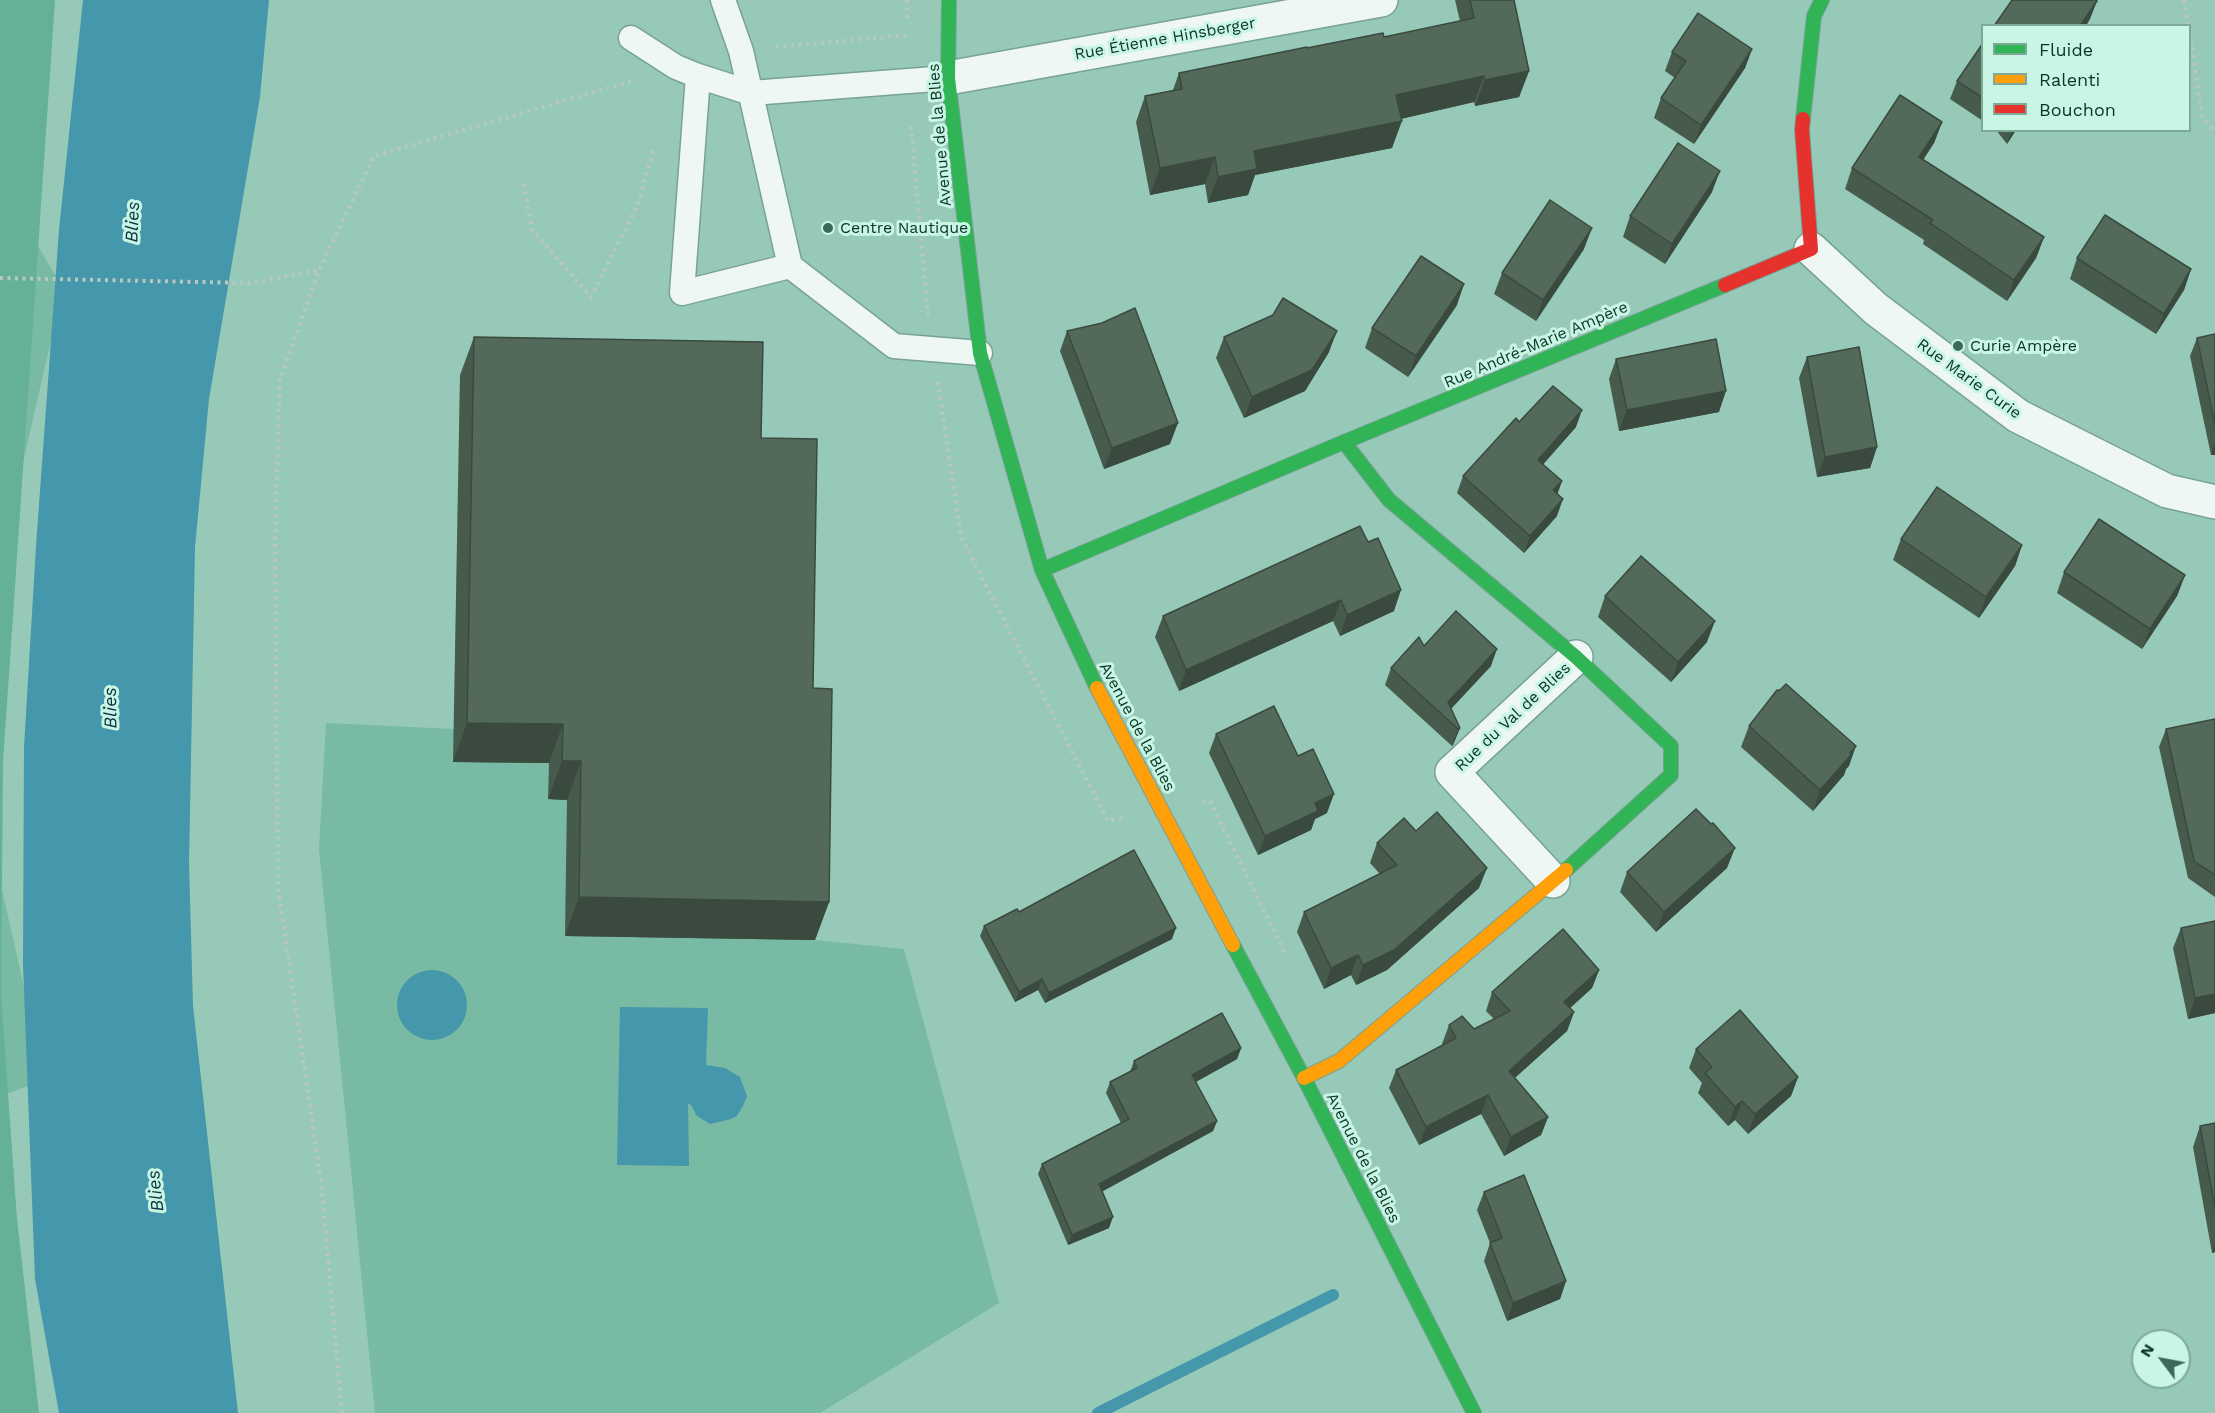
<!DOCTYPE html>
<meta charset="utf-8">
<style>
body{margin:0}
#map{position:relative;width:2215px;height:1413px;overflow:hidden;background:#96c9b8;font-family:"Work Sans",sans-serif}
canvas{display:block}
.legend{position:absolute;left:1981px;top:24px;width:210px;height:108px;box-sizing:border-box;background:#c9f6e4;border:2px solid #7da999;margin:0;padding:8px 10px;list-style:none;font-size:18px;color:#0a3528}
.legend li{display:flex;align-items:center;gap:12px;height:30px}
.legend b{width:30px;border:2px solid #7da999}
.north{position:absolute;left:2131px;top:1329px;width:60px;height:60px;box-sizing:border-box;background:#c9f6e4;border:2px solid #7da999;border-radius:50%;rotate:302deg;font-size:16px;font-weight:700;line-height:24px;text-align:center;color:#0a3528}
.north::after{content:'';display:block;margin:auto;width:21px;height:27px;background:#3b695a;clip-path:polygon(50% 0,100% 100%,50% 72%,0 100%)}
</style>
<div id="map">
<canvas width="2215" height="1413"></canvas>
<ul class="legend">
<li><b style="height:8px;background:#30b455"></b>Fluide</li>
<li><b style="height:8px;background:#ff9f0a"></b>Ralenti</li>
<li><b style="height:8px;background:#e5322d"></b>Bouchon</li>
</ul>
<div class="north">N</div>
</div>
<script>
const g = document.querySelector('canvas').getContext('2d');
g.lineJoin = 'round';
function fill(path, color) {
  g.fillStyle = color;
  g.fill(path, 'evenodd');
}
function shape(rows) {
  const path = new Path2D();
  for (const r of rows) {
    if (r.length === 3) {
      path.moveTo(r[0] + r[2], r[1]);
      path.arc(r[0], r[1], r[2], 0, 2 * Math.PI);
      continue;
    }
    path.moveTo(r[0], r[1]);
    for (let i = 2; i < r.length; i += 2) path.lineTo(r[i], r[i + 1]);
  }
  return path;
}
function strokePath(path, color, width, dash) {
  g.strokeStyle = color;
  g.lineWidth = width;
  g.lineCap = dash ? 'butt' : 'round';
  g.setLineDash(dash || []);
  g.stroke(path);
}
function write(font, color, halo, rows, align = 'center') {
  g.font = font + ' "Work Sans",sans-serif';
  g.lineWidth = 6;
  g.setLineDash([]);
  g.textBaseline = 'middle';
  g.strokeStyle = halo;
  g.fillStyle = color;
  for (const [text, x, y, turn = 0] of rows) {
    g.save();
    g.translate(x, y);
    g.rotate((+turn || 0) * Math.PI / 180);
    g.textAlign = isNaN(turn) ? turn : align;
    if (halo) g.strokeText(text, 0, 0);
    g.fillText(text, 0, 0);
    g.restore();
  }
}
const green = shape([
 [10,199,63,288,0,563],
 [460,375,815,940,904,949,999,1303,820,1413,375,1413,319,849,326,723,454,729],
 [0,881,45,1080,0,1096]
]);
const forest = shape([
 [0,0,55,0,3,762,1,995,17,1219,39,1413,0,1413]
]);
const water = shape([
 [83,0,269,0,260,97,209,399,195,547,189,864,193,1006,238,1413,59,1413,35,1279,23,964,24,747,36,546,59,230],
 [432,1005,35],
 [620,1007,708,1008,706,1065,725,1068,740,1077,747,1096,743,1106,737,1116,731,1119,710,1124,697,1116,691,1105,688,1104,689,1166,617,1165]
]);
const stream = shape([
 [1098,1413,1333,1295]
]);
const path = shape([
 [907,0,907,22],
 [2184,0,2188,26],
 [2190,33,2202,116,2215,133],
 [776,47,907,35],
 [911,126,928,315],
 [524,184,532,230,591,297,639,202,653,150],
 [0,278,251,283,319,270],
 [938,382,961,537,1108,821,1122,818],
 [1203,803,1210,801,1286,955],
 [342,1413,321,1181,278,887,275,540,280,380,319,270,374,156,632,81]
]);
const lane = shape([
 [723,0,741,51,790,266,894,346,980,353],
 [631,38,676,67,698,76,751,93,948,78],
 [698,76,682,293,790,266]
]);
const street = shape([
 [948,78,1381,0],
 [1811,249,1876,309,2018,416,2167,491,2215,502],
 [1553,881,1452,772,1576,657]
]);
const fast = shape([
 [949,0,948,78,980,353,1042,570,1097,688],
 [1803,119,1814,16,1822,0],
 [1344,442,1389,500,1576,657,1671,746,1671,775,1566,870],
 [1042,570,1344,442,1725,285],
 [1233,945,1304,1078,1474,1413]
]);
const slow = shape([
 [1097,688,1233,945],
 [1304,1078,1339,1061,1566,870]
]);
const jam = shape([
 [1725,285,1811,249,1802,130,1803,119]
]);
const wall = shape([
 [1455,0,1514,0,1529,71,1519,97,1475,106,1474,102,1401,119,1392,148,1255,175,1248,195,1208,203,1205,184,1150,195,1136,122,1145,96,1173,90,1179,73,1307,48,1384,37,1460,21],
 [1983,43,1983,121,1950,99,1957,81],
 [1752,49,1745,68,1694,144,1654,118,1661,98,1675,78,1665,71,1672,52],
 [1942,122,1934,143,1923,160,2044,237,2036,258,2007,301,1923,244,1924,240,1845,189,1852,168],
 [1996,130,2016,130,2007,144],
 [1712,192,1665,264,1623,237,1630,216],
 [1584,249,1536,321,1494,294,1502,273],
 [2077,258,2191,269,2184,290,2156,334,2070,279],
 [1457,305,1408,377,1365,348,1372,328],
 [1067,331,1170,444,1104,469,1060,351],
 [2215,334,2215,455,2211,455,2190,356,2197,338],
 [474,337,761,438,813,688,829,902,815,940,565,936,567,800,548,799,549,763,453,762,460,375],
 [1224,337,1329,352,1305,391,1244,418,1216,358],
 [1807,357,1877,447,1870,468,1817,477,1799,378],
 [1616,359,1719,412,1619,431,1609,379],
 [1519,422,1576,427,1543,464,1562,481,1557,494,1557,516,1524,553,1457,493,1463,476],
 [1360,526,1394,611,1340,636,1333,621,1179,691,1155,637,1163,616],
 [1901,539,2022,545,2015,566,1979,618,1893,560],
 [2064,572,2185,575,2177,596,2142,649,2057,593],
 [1605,596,1707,642,1671,682,1598,617],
 [1424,646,1491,666,1451,709,1460,728,1453,745,1452,746,1385,685,1391,668],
 [2215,719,2215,897,2188,878,2159,747,2166,729],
 [1749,726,1849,766,1846,769,1844,775,1813,811,1741,747],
 [1216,734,1298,756,1327,813,1315,819,1311,830,1258,855,1209,753],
 [1416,831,1479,888,1387,970,1356,985,1351,975,1324,989,1297,932,1304,912,1380,874,1370,863,1377,843],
 [1727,868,1656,932,1620,892,1627,872],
 [1019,912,1172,939,1045,1003,1038,990,1015,1002,980,936,984,926],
 [2215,921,2215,1013,2188,1019,2173,948,2181,928],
 [1599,970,1592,988,1570,1008,1574,1012,1567,1031,1515,1078,1548,1117,1541,1135,1504,1156,1481,1114,1419,1145,1389,1088,1396,1070,1443,1045,1442,1044,1449,1025,1474,1029,1494,1019,1486,1011,1492,992],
 [1241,1048,1237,1059,1196,1082,1217,1121,1213,1131,1102,1191,1109,1228,1068,1245,1038,1174,1042,1164,1121,1123,1106,1093,1110,1082,1130,1072,1134,1061],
 [1696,1049,1798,1077,1791,1096,1748,1134,1735,1120,1728,1126,1698,1093,1702,1083,1689,1068],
 [2215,1123,2215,1252,2212,1253,2193,1147,2200,1126],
 [1484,1192,1566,1281,1560,1299,1507,1321,1484,1261,1490,1243,1477,1210]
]);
const shadedWall = shape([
 [2097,1,2090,19,2086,26,2080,26],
 [1752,49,1745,68,1694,144,1701,125],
 [1529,71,1519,97,1475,106,1485,80],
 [1484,76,1474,102,1387,122,1396,95],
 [1402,121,1392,148,1255,175,1248,195,1208,203,1218,177,1254,151],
 [1942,122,1934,143,1911,178,1919,157],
 [2012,130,2016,130,2007,144],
 [1215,157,1205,184,1150,195,1160,168],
 [1720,171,1712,192,1665,264,1672,244],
 [1592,228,1584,249,1536,321,1543,300],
 [2044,237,2036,258,2007,301,2014,280],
 [2191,269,2184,290,2156,334,2164,314],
 [1464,284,1457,305,1408,377,1416,356],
 [1337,331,1329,352,1305,391,1244,418,1252,397],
 [1726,391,1719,412,1619,431,1627,410],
 [1582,410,1576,427,1532,477,1538,460],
 [1178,423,1170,444,1104,469,1112,448],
 [2215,444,2215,455,2211,455],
 [1877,447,1870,468,1817,477,1825,457],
 [1562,481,1556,498,1553,490],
 [1563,499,1557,516,1524,553,1530,536],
 [2022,545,2015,566,1979,618,1986,597],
 [2185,575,2177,596,2142,649,2150,629],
 [1401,590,1394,611,1340,636,1347,615],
 [1341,600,1333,621,1179,691,1186,670],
 [1715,621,1707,642,1671,682,1678,662],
 [1497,649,1491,666,1444,716,1448,702],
 [467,723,563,724,549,763,453,762],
 [1460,728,1453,745,1452,746,1458,729],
 [1856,746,1849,766,1846,769,1844,775,1813,811,1820,790],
 [562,761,581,761,567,800,548,799],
 [1334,794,1327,813,1315,819,1311,830,1258,855,1265,836,1315,803],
 [1735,848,1727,868,1656,932,1664,912],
 [1487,868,1479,888,1387,970,1356,985,1363,965],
 [579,897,829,902,815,940,565,936],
 [1176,928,1172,939,1045,1003,1049,993],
 [1358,955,1351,975,1324,989,1331,968],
 [1599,970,1592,988,1557,1020,1564,1002],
 [1042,979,1038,990,1015,1002,1019,992],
 [2215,994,2215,1013,2188,1019,2195,998],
 [1574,1012,1567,1031,1502,1089,1509,1071],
 [1241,1048,1237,1059,1188,1086,1192,1075],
 [1798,1077,1791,1096,1748,1134,1755,1114],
 [1488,1095,1481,1114,1419,1145,1426,1127],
 [1742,1101,1735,1120,1728,1126,1735,1107],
 [1548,1117,1541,1135,1504,1156,1511,1137],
 [1217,1121,1213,1131,1096,1195,1099,1184],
 [1113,1217,1109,1228,1068,1245,1072,1235],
 [2215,1244,2215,1252,2212,1253],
 [1566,1281,1560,1299,1507,1321,1513,1303]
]);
const building = shape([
 [1470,0,1514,0,1529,71,1485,80,1484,76,1396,95,1402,121,1254,151,1257,169,1218,177,1215,157,1160,168,1145,96,1182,89,1179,73,1307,47,1307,48,1383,33,1384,37,1474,18,1470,0],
 [2012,0,2096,0,2097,1,2080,26,1994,26,2012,0],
 [1698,13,1752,49,1701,125,1661,98,1686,61,1672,52,1698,13],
 [1983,43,1983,98,1957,81,1983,43],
 [1900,95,1942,122,1919,157,2044,237,2014,280,1930,223,1933,220,1852,168,1900,95],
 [1678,143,1720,171,1672,244,1630,216,1678,143],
 [1550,200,1592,228,1543,300,1502,273,1550,200],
 [2105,215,2191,269,2164,314,2077,258,2105,215],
 [1421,256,1464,284,1416,356,1372,328,1421,256],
 [1283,298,1337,331,1312,370,1252,397,1224,337,1273,315,1283,298],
 [1135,308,1178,423,1112,448,1067,331,1102,323,1135,308],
 [2215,334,2215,425,2197,338,2215,334],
 [474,337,763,342,761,438,817,439,813,688,832,689,829,902,579,897,581,761,562,761,563,724,467,723,474,337],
 [1716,339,1726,391,1627,410,1616,359,1716,339],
 [1859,347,1877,447,1825,457,1807,357,1859,347],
 [1553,386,1582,410,1538,460,1562,481,1553,490,1563,499,1530,536,1463,476,1516,418,1519,422,1553,386],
 [1937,487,2022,545,1986,597,1901,539,1937,487],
 [2099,519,2185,575,2150,629,2064,572,2099,519],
 [1360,526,1368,542,1378,538,1401,590,1347,615,1341,600,1186,670,1163,616,1360,526],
 [1641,556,1715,621,1678,662,1605,596,1641,556],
 [1456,611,1497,649,1448,702,1460,728,1458,729,1391,668,1419,637,1424,646,1456,611],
 [1786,684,1856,746,1850,753,1852,754,1820,790,1749,726,1777,690,1780,690,1786,684],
 [1274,706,1298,756,1313,749,1334,794,1315,803,1318,811,1265,836,1216,734,1274,706],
 [2215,719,2215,875,2194,861,2166,729,2215,719],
 [1696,809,1711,824,1713,823,1735,848,1664,912,1627,872,1696,809],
 [1437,812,1487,868,1394,950,1363,965,1358,955,1331,968,1304,912,1397,865,1377,843,1404,818,1416,831,1437,812],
 [1134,850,1176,928,1049,993,1042,979,1019,992,984,926,1017,909,1019,912,1134,850],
 [2215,921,2215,994,2195,998,2181,928,2215,921],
 [1563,929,1599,970,1564,1002,1574,1012,1509,1071,1548,1117,1511,1137,1488,1095,1426,1127,1396,1070,1456,1038,1449,1025,1462,1016,1474,1029,1510,1011,1492,992,1563,929],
 [1740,1010,1798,1077,1755,1114,1742,1101,1735,1107,1705,1073,1712,1067,1696,1049,1740,1010],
 [1222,1013,1241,1048,1192,1075,1217,1121,1099,1184,1113,1217,1072,1235,1042,1164,1129,1119,1110,1082,1137,1068,1134,1061,1222,1013],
 [2215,1123,2215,1208,2200,1126,2215,1123],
 [1524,1175,1566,1281,1513,1303,1490,1243,1502,1238,1484,1192,1524,1175]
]);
const markers = [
 [828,228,6,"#3b695a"],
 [1958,346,6,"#3b695a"]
];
const streetNames = [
 ["Rue Étienne Hinsberger",1165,39,-10],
 ["Avenue de la Blies",940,135,-95],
 ["Rue André-Marie Ampère",1536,345,-23],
 ["Rue Marie Curie",1969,379,36],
 ["Rue du Val de Blies",1513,717,-43],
 ["Avenue de la Blies",1137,727,62],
 ["Avenue de la Blies",1363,1158,63]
];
const poiNames = [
 ["Centre Nautique",840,228],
 ["Curie Ampère",1970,346]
];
const waterNames = [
 ["Blies",133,222,-87],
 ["Blies",111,708,-91],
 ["Blies",156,1191,-96]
];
fill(green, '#78baa4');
fill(forest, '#65b098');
fill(water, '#4597ab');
strokePath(stream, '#4597ab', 12);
strokePath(lane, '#78a294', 27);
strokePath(street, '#78a294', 36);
strokePath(fast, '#78a294', 16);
strokePath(slow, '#78a294', 16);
strokePath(jam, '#78a294', 16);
strokePath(path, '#b8c7c2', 4, [3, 4.5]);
strokePath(lane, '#eff7f4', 24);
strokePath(street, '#eff7f4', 33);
strokePath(fast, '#30b455', 14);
strokePath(slow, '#ff9f0a', 14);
strokePath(jam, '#e5322d', 14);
fill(wall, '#475b4d');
fill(shadedWall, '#3a4a3f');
fill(building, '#536a5a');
strokePath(building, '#3a4a3f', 1.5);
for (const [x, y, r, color] of markers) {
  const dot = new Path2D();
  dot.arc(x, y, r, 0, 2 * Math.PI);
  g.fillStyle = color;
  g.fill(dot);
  strokePath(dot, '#c9f6e4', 2);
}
write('16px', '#0a3528', '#c9f6e4', streetNames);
write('16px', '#0a3528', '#c9f6e4', poiNames, 'left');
write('italic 18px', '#0c3444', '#c9f6e4', waterNames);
</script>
